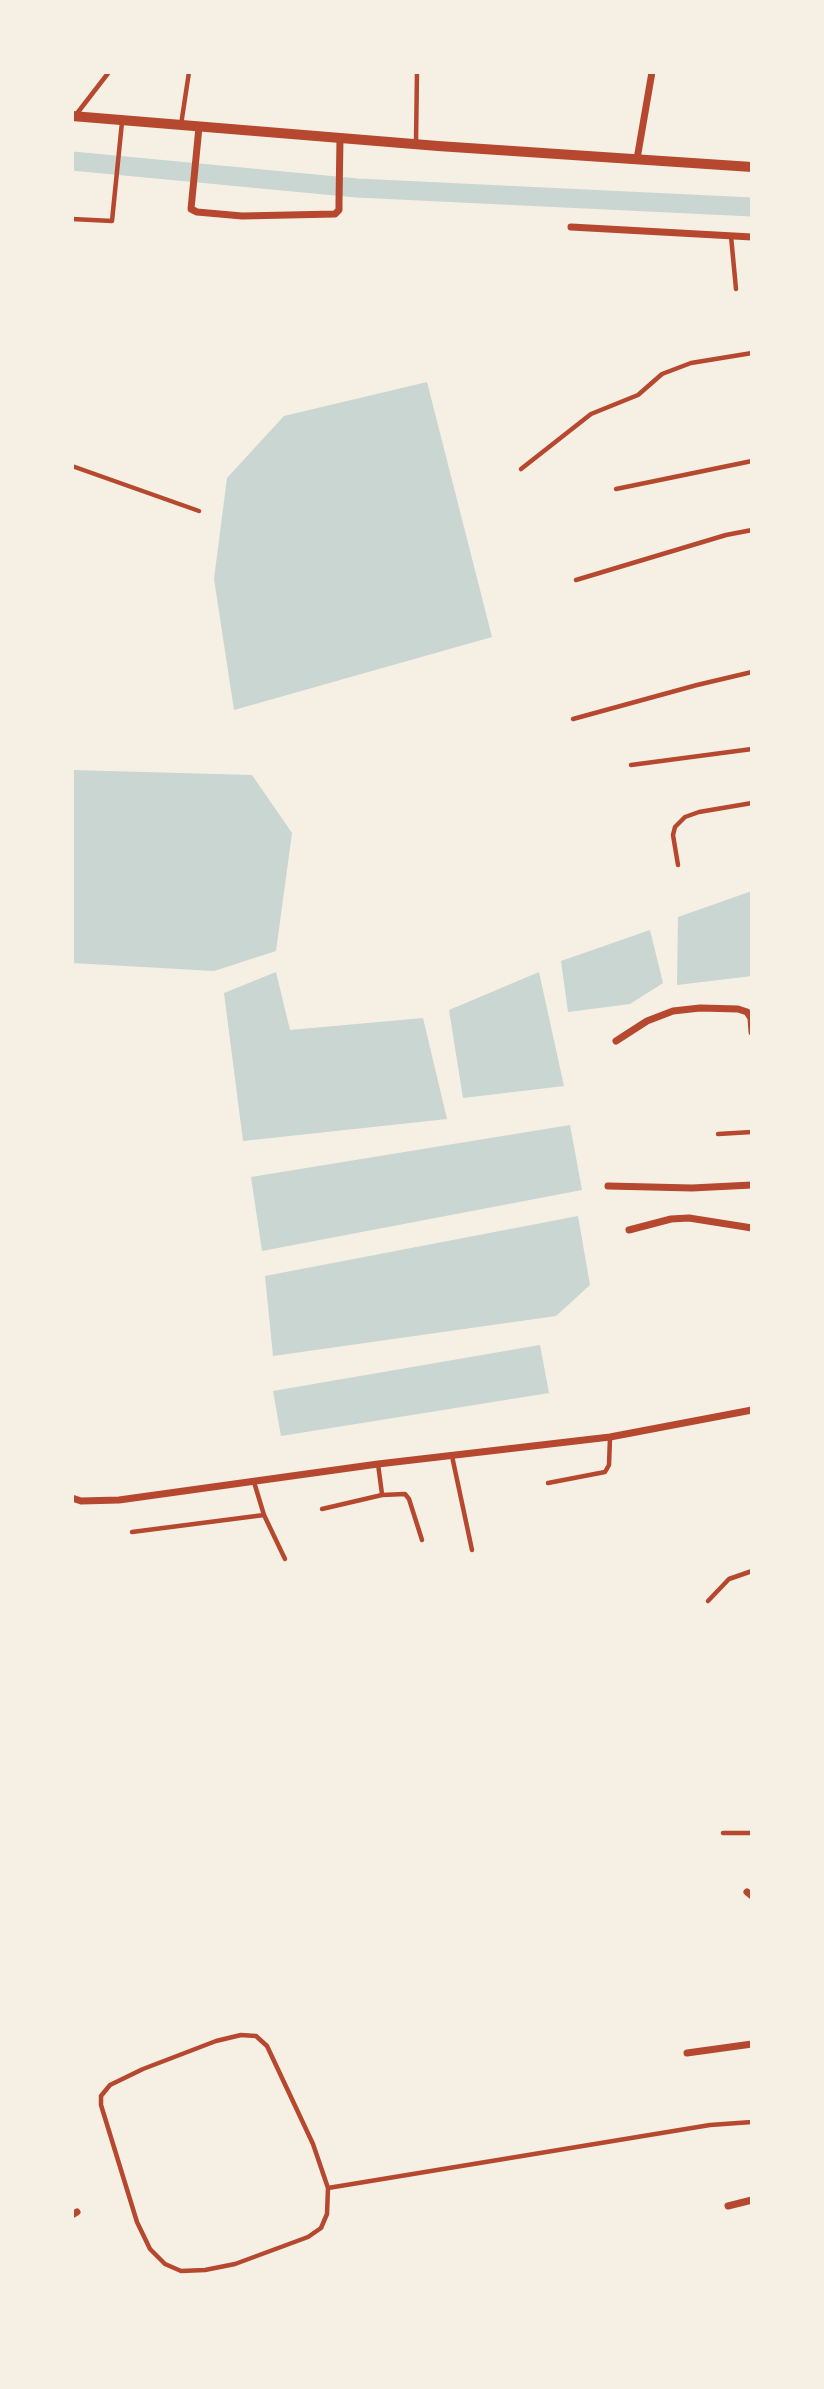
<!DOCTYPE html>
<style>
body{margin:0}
#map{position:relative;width:824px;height:2389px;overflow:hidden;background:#f6efe4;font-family:"Varela Round",sans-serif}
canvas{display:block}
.frame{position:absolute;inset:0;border:74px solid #f6efe4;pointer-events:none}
</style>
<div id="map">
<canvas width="824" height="2389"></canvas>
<div class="frame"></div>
</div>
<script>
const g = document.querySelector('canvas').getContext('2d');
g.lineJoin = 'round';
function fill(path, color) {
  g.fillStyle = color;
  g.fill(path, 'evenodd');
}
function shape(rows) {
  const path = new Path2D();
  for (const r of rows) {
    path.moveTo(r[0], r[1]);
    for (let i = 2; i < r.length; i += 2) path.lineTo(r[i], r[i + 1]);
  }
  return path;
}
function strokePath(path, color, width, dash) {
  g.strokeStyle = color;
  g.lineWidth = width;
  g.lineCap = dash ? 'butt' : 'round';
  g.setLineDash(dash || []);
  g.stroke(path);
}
const water = shape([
 [427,382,492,637,234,710,214,579,227,478,284,416],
 [72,770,252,775,292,833,276,951,214,971,72,963],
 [752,891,752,976,677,985,678,917],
 [650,930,663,983,630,1004,568,1012,561,961],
 [276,972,290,1030,423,1018,447,1119,243,1141,224,993],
 [539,972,564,1086,463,1098,449,1010],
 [570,1125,582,1190,262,1251,251,1177],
 [578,1216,590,1285,556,1316,273,1356,265,1276],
 [540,1345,549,1393,281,1436,273,1391]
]);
const canal = shape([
 [72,161,357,188,752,207]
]);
const service = shape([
 [75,116,109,72],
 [181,125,189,72],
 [416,142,417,72],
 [72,219,112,221,122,122],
 [731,236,736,289],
 [72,466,199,511],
 [521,469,591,414,638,395,662,374,691,363,752,353],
 [616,489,752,461],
 [576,580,726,535,752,530],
 [573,719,697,685,752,672],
 [631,765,752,749],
 [678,865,673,835,675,827,685,817,699,812,752,803],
 [718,1134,752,1132],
 [452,1456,472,1550],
 [378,1464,382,1494],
 [254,1482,264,1515],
 [548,1483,605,1472,609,1465,610,1438],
 [322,1509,382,1495,405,1494,409,1499,422,1540],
 [132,1532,264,1515,285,1559],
 [708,1601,729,1579,752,1571],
 [723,1833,752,1833],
 [328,2188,327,2214,321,2228,308,2237,235,2264,205,2270,181,2271,165,2264,150,2249,137,2222,101,2105,101,2096,110,2085,143,2069,216,2041,241,2035,256,2036,267,2046,313,2144,328,2188,710,2125,752,2122]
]);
const minor = shape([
 [199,127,191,209,197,212,242,216,335,214,339,210,339,203,340,138],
 [637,159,652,72],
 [571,227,752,237],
 [616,1041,647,1021,673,1011,700,1008,738,1009,747,1012,751,1018,752,1032],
 [608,1186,692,1188,752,1185],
 [629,1230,671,1219,689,1218,752,1228],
 [72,1498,81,1501,119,1500,378,1464,610,1437,752,1410],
 [747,1892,752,1896],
 [687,2053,752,2044],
 [728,2206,752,2200],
 [72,2215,77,2212]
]);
const tertiary = shape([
 [72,116,438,146,752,167]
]);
fill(water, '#c9d6d2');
strokePath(canal, '#c9d6d2', 19);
strokePath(service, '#b5482f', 4.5);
strokePath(minor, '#b5482f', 7);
strokePath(tertiary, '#b5482f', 10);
</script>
